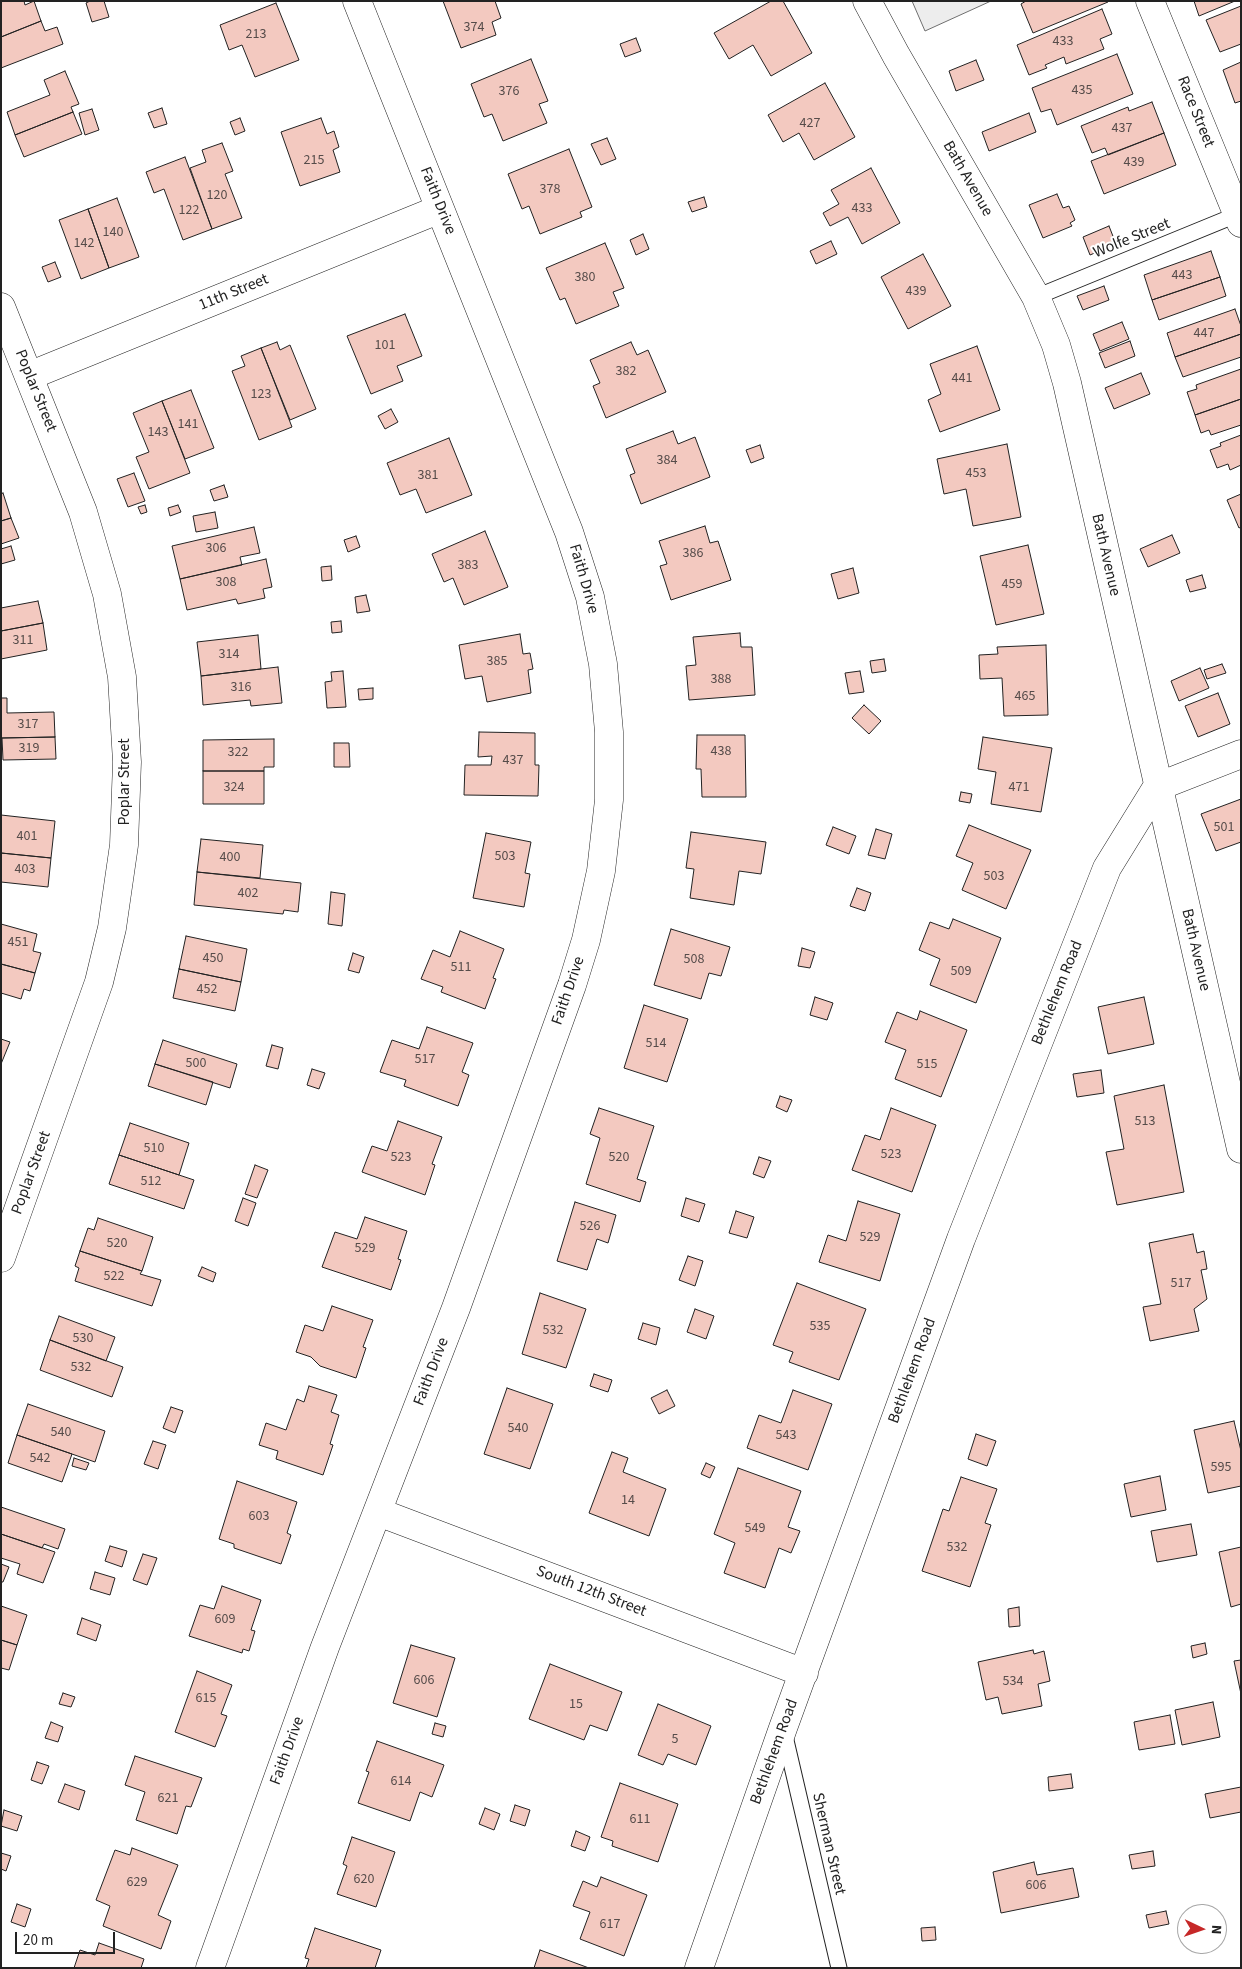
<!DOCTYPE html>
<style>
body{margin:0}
#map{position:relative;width:1242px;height:1969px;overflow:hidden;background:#fff;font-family:"Source Sans 3",sans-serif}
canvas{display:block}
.frame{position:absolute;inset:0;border:2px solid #222;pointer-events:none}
.north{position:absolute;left:1177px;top:1904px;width:50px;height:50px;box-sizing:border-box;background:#fff;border:1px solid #a7a7a7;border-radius:50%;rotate:93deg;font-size:14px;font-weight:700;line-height:20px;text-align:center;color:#222}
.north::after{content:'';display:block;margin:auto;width:18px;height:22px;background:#c62828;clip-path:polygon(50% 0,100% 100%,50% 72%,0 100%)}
.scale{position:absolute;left:15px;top:1932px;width:100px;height:22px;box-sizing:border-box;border:2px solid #222;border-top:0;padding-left:6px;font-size:15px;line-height:18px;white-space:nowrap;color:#222;-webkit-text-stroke:4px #fff;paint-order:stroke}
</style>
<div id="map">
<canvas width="1242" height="1969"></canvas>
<div class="frame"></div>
<div class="north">N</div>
<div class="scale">20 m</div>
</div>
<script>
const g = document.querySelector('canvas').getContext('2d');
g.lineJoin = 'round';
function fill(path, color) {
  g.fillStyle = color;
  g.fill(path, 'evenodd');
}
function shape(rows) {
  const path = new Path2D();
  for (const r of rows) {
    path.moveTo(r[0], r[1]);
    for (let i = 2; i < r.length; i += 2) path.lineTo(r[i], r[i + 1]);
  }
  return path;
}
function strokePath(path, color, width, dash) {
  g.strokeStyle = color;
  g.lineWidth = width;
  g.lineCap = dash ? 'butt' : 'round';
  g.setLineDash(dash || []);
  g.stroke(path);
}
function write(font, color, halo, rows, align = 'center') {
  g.font = font + ' "Source Sans 3",sans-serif';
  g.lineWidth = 4;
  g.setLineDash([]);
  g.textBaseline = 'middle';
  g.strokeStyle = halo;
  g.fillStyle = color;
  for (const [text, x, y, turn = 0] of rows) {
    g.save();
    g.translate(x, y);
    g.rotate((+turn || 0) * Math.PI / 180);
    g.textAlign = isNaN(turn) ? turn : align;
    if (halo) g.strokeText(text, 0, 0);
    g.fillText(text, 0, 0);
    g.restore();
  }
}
const parking = shape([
 [912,1,991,1,925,31,912,1]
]);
const building = shape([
 [1,1,24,1,25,5,34,1,41,21,1,37,1,1],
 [90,1,104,1,109,17,92,22,86,3,90,1],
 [443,1,495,1,501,18,492,22,496,35,461,48,443,1],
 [771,1,783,1,812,53,771,76,753,45,729,59,714,33,771,1],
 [1026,1,1108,1,1108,2,1033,33,1021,4,1026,1],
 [1194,1,1235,1,1199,16,1194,1],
 [276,3,299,60,255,77,242,45,229,50,220,25,276,3],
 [1241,6,1241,44,1220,52,1206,20,1241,6],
 [1102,9,1112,34,1100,39,1104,49,1066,64,1064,57,1045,65,1047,68,1029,75,1017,45,1102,9],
 [41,21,45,31,57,27,63,44,1,68,1,37,41,21],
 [636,38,641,51,625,57,620,44,636,38],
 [1117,54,1133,94,1057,125,1051,109,1041,112,1032,88,1117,54],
 [531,59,548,101,539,104,547,123,503,141,492,114,484,117,471,84,531,59],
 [976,60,984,80,956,91,949,71,976,60],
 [1241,62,1241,101,1235,103,1223,70,1241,62],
 [65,71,79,104,71,107,73,112,15,135,7,112,50,95,44,80,65,71],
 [825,83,855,137,814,160,799,133,783,142,768,115,825,83],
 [1152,102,1164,133,1108,155,1105,148,1092,153,1081,126,1128,107,1129,111,1152,102],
 [162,108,167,124,154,128,148,113,162,108],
 [92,109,99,130,85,135,79,113,92,109],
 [73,112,82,134,24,157,15,135,73,112],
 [1029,113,1036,132,989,151,982,132,1029,113],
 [240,118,245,131,235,135,230,122,240,118],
 [321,118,327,134,334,131,339,147,333,150,340,172,300,186,281,132,321,118],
 [1164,133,1176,165,1104,194,1091,161,1164,133],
 [607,138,616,159,601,165,591,144,607,138],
 [222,143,233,171,225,174,242,218,212,229,190,168,206,162,202,150,222,143],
 [569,149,592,207,580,212,582,217,540,234,529,206,522,209,508,174,569,149],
 [185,157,212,229,183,240,164,189,154,193,146,172,185,157],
 [871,168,900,223,862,244,848,217,830,226,823,213,839,204,831,190,871,168],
 [1057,194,1063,208,1069,206,1075,220,1070,223,1072,226,1043,238,1029,205,1057,194],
 [704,197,707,207,692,212,688,202,704,197],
 [117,198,139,257,109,268,88,209,117,198],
 [88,209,109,268,81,279,59,220,88,209],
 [1109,226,1116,244,1090,255,1083,237,1109,226],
 [643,234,649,249,636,255,630,240,643,234],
 [831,241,837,254,816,264,810,251,831,241],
 [605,243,624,288,613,292,619,306,576,324,565,298,560,300,546,268,605,243],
 [1211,251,1220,277,1152,300,1144,275,1211,251],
 [923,254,951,306,908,329,881,277,923,254],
 [55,262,61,277,48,282,42,267,55,262],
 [1220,277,1226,296,1159,320,1152,300,1220,277],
 [1104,286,1109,300,1083,310,1077,296,1104,286],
 [1235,309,1241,326,1241,334,1175,357,1167,333,1235,309],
 [405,314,422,356,397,366,403,381,371,394,347,336,405,314],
 [1122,322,1129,339,1100,351,1093,334,1122,322],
 [1241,334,1241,357,1183,377,1175,357,1241,334],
 [1130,341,1135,356,1105,368,1099,353,1130,341],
 [277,342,280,350,290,345,316,409,290,420,261,348,277,342],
 [631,342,637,355,648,350,666,392,606,418,593,386,600,383,590,360,631,342],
 [977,346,1000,410,940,432,928,400,941,394,930,364,977,346],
 [261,348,292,427,259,440,232,371,245,366,241,356,261,348],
 [1241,369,1241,399,1195,415,1187,392,1197,389,1196,385,1241,369],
 [1141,373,1150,394,1114,409,1105,388,1141,373],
 [191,390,214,448,185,459,162,401,191,390],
 [1241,399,1241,425,1211,435,1209,430,1201,433,1195,415,1241,399],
 [162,401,190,473,149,489,136,457,149,452,133,413,162,401],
 [391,409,398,422,385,429,378,416,391,409],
 [673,431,678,444,695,437,710,477,641,504,630,475,635,473,626,449,673,431],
 [1241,435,1241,465,1230,470,1228,464,1217,468,1210,450,1221,446,1220,443,1241,435],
 [449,438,472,495,426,513,416,489,400,495,387,463,449,438],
 [1007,444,1021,517,973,526,966,489,944,494,937,459,1007,444],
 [760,445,764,458,751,463,746,450,760,445],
 [134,473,145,501,128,507,117,479,134,473],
 [224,485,228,497,214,501,210,490,224,485],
 [3,493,11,518,1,521,1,494,3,493],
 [1241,494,1241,527,1239,528,1227,500,1241,494],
 [145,505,147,512,141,514,138,507,145,505],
 [178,505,181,512,170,516,168,508,178,505],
 [215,512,218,528,196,532,193,516,215,512],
 [11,518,19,538,1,544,1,521,11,518],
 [705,526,710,543,718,541,731,580,671,600,660,566,667,564,659,541,705,526],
 [254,527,260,553,240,557,242,565,180,579,172,546,254,527],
 [485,531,508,587,464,605,453,578,444,582,432,554,485,531],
 [1172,535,1180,553,1148,567,1140,549,1172,535],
 [356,536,360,547,348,552,344,540,356,536],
 [1028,545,1044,614,996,625,980,556,1028,545],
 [11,546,15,560,1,564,1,549,11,546],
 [266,559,272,587,263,589,265,598,238,604,236,599,187,610,180,579,266,559],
 [331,566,332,580,322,581,321,567,331,566],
 [853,568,859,593,838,599,831,574,853,568],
 [1202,575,1206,588,1190,592,1186,580,1202,575],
 [366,595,370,611,357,613,355,597,366,595],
 [38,601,43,623,1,631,1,608,38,601],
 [341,621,342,632,332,633,331,622,341,621],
 [43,623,47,650,1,659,1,631,43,623],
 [740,633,741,647,752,647,755,695,689,700,686,666,696,665,693,637,740,633],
 [520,634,523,654,530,653,533,669,528,670,531,693,487,702,482,676,465,679,459,645,520,634],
 [258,635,261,669,201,676,197,642,258,635],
 [1046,645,1048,715,1004,716,1002,678,980,679,979,655,998,654,997,647,1046,645],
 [884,659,886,671,872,673,870,661,884,659],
 [1222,664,1226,673,1207,679,1204,670,1222,664],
 [278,667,282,703,251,706,250,700,203,705,201,676,278,667],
 [1200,668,1209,688,1179,701,1171,681,1200,668],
 [343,671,346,707,327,708,325,682,332,681,331,672,343,671],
 [860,671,864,692,849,694,845,673,860,671],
 [373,688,373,699,359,700,358,689,373,688],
 [1218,693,1230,724,1198,737,1185,706,1218,693],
 [1,698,7,698,7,713,54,712,55,737,1,738,1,698],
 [864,705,881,721,869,734,852,718,864,705],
 [479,732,535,733,535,765,539,765,538,796,464,795,465,765,491,765,492,756,478,757,479,732],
 [697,735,745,735,746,797,702,797,701,769,696,769,697,735],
 [55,737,56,759,3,760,2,738,55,737],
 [983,737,1052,748,1041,812,991,804,996,772,978,769,983,737],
 [274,739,274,767,264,767,264,771,203,771,203,740,274,739],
 [334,743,349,743,350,767,334,767,334,743],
 [203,771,264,771,264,804,203,804,203,771],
 [961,792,972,794,970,803,959,801,961,792],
 [1241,799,1241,842,1216,851,1201,814,1241,799],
 [1,815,55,821,51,858,1,853,1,815],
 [969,825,1031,850,1006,909,962,890,973,863,956,856,969,825],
 [833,827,856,836,849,854,826,845,833,827],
 [876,829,892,834,885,859,868,855,876,829],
 [691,832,766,842,761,874,739,871,734,905,690,898,694,869,686,868,691,832],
 [486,833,531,842,525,873,530,874,524,907,473,898,486,833],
 [201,839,263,845,260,878,197,872,201,839],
 [1,853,51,858,48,887,1,882,1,853],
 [197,872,301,883,298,912,284,910,283,914,194,905,197,872],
 [857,888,871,893,865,911,850,906,857,888],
 [331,892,345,894,342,926,328,924,331,892],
 [953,919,1001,938,976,1003,930,985,940,959,919,950,930,922,949,929,953,919],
 [1,924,37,934,33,951,41,953,35,973,1,964,1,924],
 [671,929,730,947,721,976,709,973,701,999,654,985,671,929],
 [460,931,504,949,493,978,496,979,485,1009,441,992,443,987,421,979,433,950,450,957,460,931],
 [186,936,247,949,241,982,179,969,186,936],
 [802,948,815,952,810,968,798,966,802,948],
 [353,953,364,957,359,973,348,970,353,953],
 [1,964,35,973,30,991,24,989,21,999,1,993,1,964],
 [179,969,241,982,235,1011,173,998,179,969],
 [815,997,833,1003,827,1020,810,1015,815,997],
 [1144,997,1154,1044,1108,1054,1098,1007,1144,997],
 [644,1005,688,1019,667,1082,624,1068,644,1005],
 [920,1011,967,1030,941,1097,895,1079,906,1050,885,1042,897,1012,917,1020,920,1011],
 [427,1027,473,1043,462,1072,469,1075,458,1106,404,1086,406,1080,380,1072,392,1040,419,1049,427,1027],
 [1,1039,10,1042,1,1064,1,1039],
 [163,1040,237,1064,230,1088,155,1064,163,1040],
 [272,1045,283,1048,278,1069,266,1066,272,1045],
 [155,1064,213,1082,206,1105,148,1086,155,1064],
 [312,1069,325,1073,319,1089,307,1085,312,1069],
 [1101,1070,1104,1093,1077,1097,1073,1074,1101,1070],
 [1164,1085,1184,1192,1117,1205,1106,1152,1124,1149,1114,1096,1164,1085],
 [780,1096,792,1100,787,1112,776,1107,780,1096],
 [599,1108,654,1126,637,1179,646,1182,640,1202,586,1184,600,1138,590,1134,599,1108],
 [891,1108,936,1125,912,1192,852,1170,865,1135,880,1140,891,1108],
 [398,1121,442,1137,432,1164,435,1165,425,1195,362,1172,372,1146,387,1151,398,1121],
 [130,1123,189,1143,179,1175,119,1155,130,1123],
 [119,1155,194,1180,184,1209,109,1184,119,1155],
 [759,1157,771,1161,764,1178,753,1174,759,1157],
 [255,1165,268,1170,257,1198,245,1194,255,1165],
 [243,1198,256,1203,248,1226,235,1221,243,1198],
 [686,1198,705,1204,699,1222,681,1216,686,1198],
 [858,1201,900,1214,880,1281,819,1262,828,1235,846,1241,858,1201],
 [575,1202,616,1215,608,1243,597,1239,587,1270,557,1261,575,1202],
 [736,1211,754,1217,747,1238,729,1233,736,1211],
 [365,1217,407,1231,398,1259,401,1260,391,1290,322,1267,335,1232,357,1239,365,1217],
 [98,1218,153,1237,142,1271,80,1251,88,1228,94,1230,98,1218],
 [1193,1234,1197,1253,1204,1251,1207,1269,1201,1270,1207,1299,1194,1309,1199,1331,1150,1341,1143,1307,1161,1304,1149,1243,1193,1234],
 [80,1251,142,1271,140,1274,161,1280,152,1306,75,1281,79,1268,75,1266,80,1251],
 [688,1256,703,1261,695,1286,679,1280,688,1256],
 [202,1267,216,1273,213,1282,198,1276,202,1267],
 [797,1283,866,1309,839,1380,789,1362,793,1352,773,1345,797,1283],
 [540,1293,586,1309,566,1368,522,1354,540,1293],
 [332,1306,373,1320,363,1347,366,1348,356,1378,320,1366,311,1357,296,1352,305,1325,323,1331,332,1306],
 [695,1309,714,1316,706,1339,687,1332,695,1309],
 [59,1316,115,1337,106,1361,50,1340,59,1316],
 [643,1323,660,1328,656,1345,638,1339,643,1323],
 [50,1340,123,1367,112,1397,40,1370,50,1340],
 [594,1374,612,1380,608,1392,590,1386,594,1374],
 [309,1386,337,1395,331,1412,339,1415,330,1444,333,1445,323,1475,276,1459,278,1451,259,1445,266,1423,286,1430,297,1399,304,1402,309,1386],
 [507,1388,553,1404,530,1469,484,1454,507,1388],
 [667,1390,675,1406,659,1414,651,1398,667,1390],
 [793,1390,832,1404,808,1470,747,1448,759,1415,781,1423,793,1390],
 [28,1404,105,1431,95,1462,17,1435,28,1404],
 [171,1407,183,1411,175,1433,163,1428,171,1407],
 [1234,1421,1241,1451,1241,1486,1208,1493,1194,1430,1234,1421],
 [976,1434,996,1441,987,1466,968,1459,976,1434],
 [17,1435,72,1454,62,1482,8,1463,17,1435],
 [153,1441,166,1445,158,1469,144,1464,153,1441],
 [612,1452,628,1458,623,1472,666,1489,649,1536,589,1513,612,1452],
 [74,1458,89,1463,86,1470,72,1466,74,1458],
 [706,1463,715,1467,710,1478,701,1474,706,1463],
 [738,1468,801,1491,788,1527,800,1531,791,1553,779,1548,765,1588,724,1573,735,1543,714,1534,738,1468],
 [1160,1476,1166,1510,1131,1517,1124,1484,1160,1476],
 [961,1477,997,1489,985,1523,991,1525,970,1587,922,1571,943,1509,949,1511,961,1477],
 [237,1481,297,1502,287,1533,291,1535,281,1564,234,1548,234,1544,219,1539,237,1481],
 [1,1507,65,1529,58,1549,44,1544,42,1548,1,1534,1,1507],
 [1191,1524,1197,1555,1157,1562,1151,1531,1191,1524],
 [1,1534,55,1552,43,1583,17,1574,20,1564,1,1558,1,1534],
 [110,1546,127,1551,122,1567,105,1561,110,1546],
 [1241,1547,1241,1604,1231,1607,1219,1552,1241,1547],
 [143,1554,157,1558,147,1585,133,1580,143,1554],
 [1,1564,9,1567,3,1582,1,1582,1,1564],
 [95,1572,115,1578,110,1595,90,1589,95,1572],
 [222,1586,261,1600,251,1630,255,1631,249,1651,243,1649,242,1653,189,1636,200,1605,214,1609,222,1586],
 [1,1606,27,1615,17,1645,1,1640,1,1606],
 [1019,1607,1020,1626,1009,1627,1008,1609,1019,1607],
 [82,1618,101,1625,96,1641,77,1634,82,1618],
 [1,1640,17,1645,9,1670,1,1668,1,1640],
 [1205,1643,1207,1654,1193,1658,1191,1646,1205,1643],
 [411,1645,455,1658,437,1717,393,1703,411,1645],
 [1033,1650,1034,1654,1044,1651,1050,1681,1038,1684,1042,1706,1002,1714,998,1697,986,1700,978,1662,1033,1650],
 [1241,1660,1241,1694,1234,1661,1241,1660],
 [550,1664,622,1692,607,1731,590,1725,584,1740,529,1719,550,1664],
 [197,1671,232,1685,221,1714,227,1716,215,1747,175,1732,197,1671],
 [63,1693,75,1697,71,1707,59,1704,63,1693],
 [1213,1702,1220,1737,1182,1745,1175,1710,1213,1702],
 [658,1704,711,1726,696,1765,668,1754,663,1765,638,1755,658,1704],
 [1170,1715,1175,1744,1139,1750,1134,1722,1170,1715],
 [51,1722,63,1727,58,1742,45,1738,51,1722],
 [435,1723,446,1726,443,1737,432,1734,435,1723],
 [377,1741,444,1765,432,1797,420,1792,410,1821,358,1803,369,1772,366,1771,377,1741],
 [135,1756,202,1778,191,1807,186,1806,177,1834,136,1820,145,1792,125,1785,135,1756],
 [37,1762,49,1766,42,1784,31,1780,37,1762],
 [1071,1774,1073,1788,1049,1791,1048,1777,1071,1774],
 [620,1783,678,1804,658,1862,612,1846,613,1841,601,1837,620,1783],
 [65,1784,85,1791,79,1810,58,1802,65,1784],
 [1241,1787,1241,1812,1210,1818,1205,1794,1241,1787],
 [515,1805,530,1810,525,1826,510,1821,515,1805],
 [485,1808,500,1814,494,1830,479,1824,485,1808],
 [4,1810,22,1816,17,1831,1,1826,4,1810],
 [576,1831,590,1837,585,1851,571,1846,576,1831],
 [352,1837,395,1852,376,1907,337,1894,347,1866,343,1864,352,1837],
 [132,1848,178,1865,158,1915,171,1921,161,1949,103,1926,110,1906,96,1900,115,1850,130,1855,132,1848],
 [1153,1851,1155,1866,1132,1869,1129,1855,1153,1851],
 [1,1853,11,1856,6,1871,1,1869,1,1853],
 [1034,1862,1037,1875,1073,1868,1079,1897,1001,1913,993,1872,1034,1862],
 [601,1877,647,1895,624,1956,580,1939,590,1912,573,1906,583,1881,597,1887,601,1877],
 [17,1904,31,1909,25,1927,11,1922,17,1904],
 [1166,1911,1169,1924,1149,1928,1146,1915,1166,1911],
 [935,1927,936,1940,922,1941,921,1928,935,1927],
 [315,1928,381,1950,375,1968,306,1968,309,1959,305,1958,315,1928],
 [99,1943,144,1959,141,1968,74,1968,80,1950,95,1955,99,1943],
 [540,1950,589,1968,534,1968,540,1950]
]);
const lane = shape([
 [1036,297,1241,213],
 [784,1732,839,1968]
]);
const street = shape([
 [867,1,896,55,1036,297,1056,345,1067,383,1241,1149],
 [1,307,83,512,107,594,122,677,127,762,124,845,112,928,99,982,1,1258],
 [29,376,440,209],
 [378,1512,804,1673],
 [210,1968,325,1647,456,1308,572,985,586,940,601,871,609,800,609,732,603,664,590,597,569,532,357,1],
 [699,1968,783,1728,961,1239,1107,868,1157,787,1241,754]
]);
const secondary = shape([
 [1150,1,1241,223]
]);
const numberNames = [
 ["374",474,28],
 ["213",256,35],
 ["433",1063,42],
 ["435",1082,91],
 ["376",509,92],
 ["427",810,124],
 ["437",1122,129],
 ["215",314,161],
 ["439",1134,163],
 ["378",550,190],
 ["120",217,196],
 ["433",862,209],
 ["122",189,211],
 ["140",113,233],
 ["142",84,244],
 ["443",1182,276],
 ["380",585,278],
 ["439",916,292],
 ["447",1204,334],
 ["101",385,346],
 ["382",626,372],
 ["441",962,379],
 ["123",261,395],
 ["141",188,425],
 ["143",158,433],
 ["384",667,461],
 ["453",976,474],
 ["381",428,476],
 ["306",216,549],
 ["386",693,554],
 ["383",468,566],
 ["308",226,583],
 ["459",1012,585],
 ["311",23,641],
 ["314",229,655],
 ["385",497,662],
 ["388",721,680],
 ["316",241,688],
 ["465",1025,697],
 ["317",28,725],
 ["319",29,749],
 ["438",721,752],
 ["322",238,753],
 ["437",513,761],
 ["324",234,788],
 ["471",1019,788],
 ["501",1224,828],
 ["401",27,837],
 ["503",505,857],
 ["400",230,858],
 ["403",25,870],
 ["503",994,877],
 ["402",248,894],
 ["451",18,943],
 ["450",213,959],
 ["508",694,960],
 ["511",461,968],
 ["509",961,972],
 ["452",207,990],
 ["514",656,1044],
 ["517",425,1060],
 ["500",196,1064],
 ["515",927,1065],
 ["513",1145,1122],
 ["510",154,1149],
 ["523",891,1155],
 ["523",401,1158],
 ["520",619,1158],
 ["512",151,1182],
 ["526",590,1227],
 ["529",870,1238],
 ["520",117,1244],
 ["529",365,1249],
 ["522",114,1277],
 ["517",1181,1284],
 ["535",820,1327],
 ["532",553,1331],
 ["530",83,1339],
 ["532",81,1368],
 ["540",518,1429],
 ["540",61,1433],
 ["543",786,1436],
 ["542",40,1459],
 ["595",1221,1468],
 ["14",628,1501],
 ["603",259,1517],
 ["549",755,1529],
 ["532",957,1548],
 ["609",225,1620],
 ["606",424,1681],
 ["534",1013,1682],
 ["615",206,1699],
 ["15",576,1705],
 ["5",675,1740],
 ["614",401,1782],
 ["621",168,1799],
 ["611",640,1820],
 ["620",364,1880],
 ["629",137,1883],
 ["606",1036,1886],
 ["617",610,1925]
];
const streetNames = [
 ["Race Street",1195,112,68],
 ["Bath Avenue",967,179,60],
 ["Faith Drive",437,201,68],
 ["Wolfe Street",1132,239,-22],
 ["11th Street",234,293,-22],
 ["Poplar Street",35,391,68],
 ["Bath Avenue",1105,555,77],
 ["Faith Drive",583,579,74],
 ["Poplar Street",125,782,-90],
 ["Bath Avenue",1195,950,77],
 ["Faith Drive",569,991,-71],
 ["Bethlehem Road",1058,993,-68],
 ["Poplar Street",32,1173,-70],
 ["Bethlehem Road",913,1371,-70],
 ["Faith Drive",432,1372,-69],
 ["South 12th Street",591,1592,21],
 ["Faith Drive",288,1751,-70],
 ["Bethlehem Road",775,1752,-70],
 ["Sherman Street",828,1844,77]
];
fill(parking, '#ededed');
strokePath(parking, '#6f6f6f', 1);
fill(building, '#f3c9c0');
strokePath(building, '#222', 1);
strokePath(lane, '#222', 17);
strokePath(street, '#222', 29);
strokePath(secondary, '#222', 29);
strokePath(lane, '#fff', 15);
strokePath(street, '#fff', 28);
strokePath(secondary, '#fff', 28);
write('14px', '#564c4a', null, numberNames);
write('16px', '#222', '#fff', streetNames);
</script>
